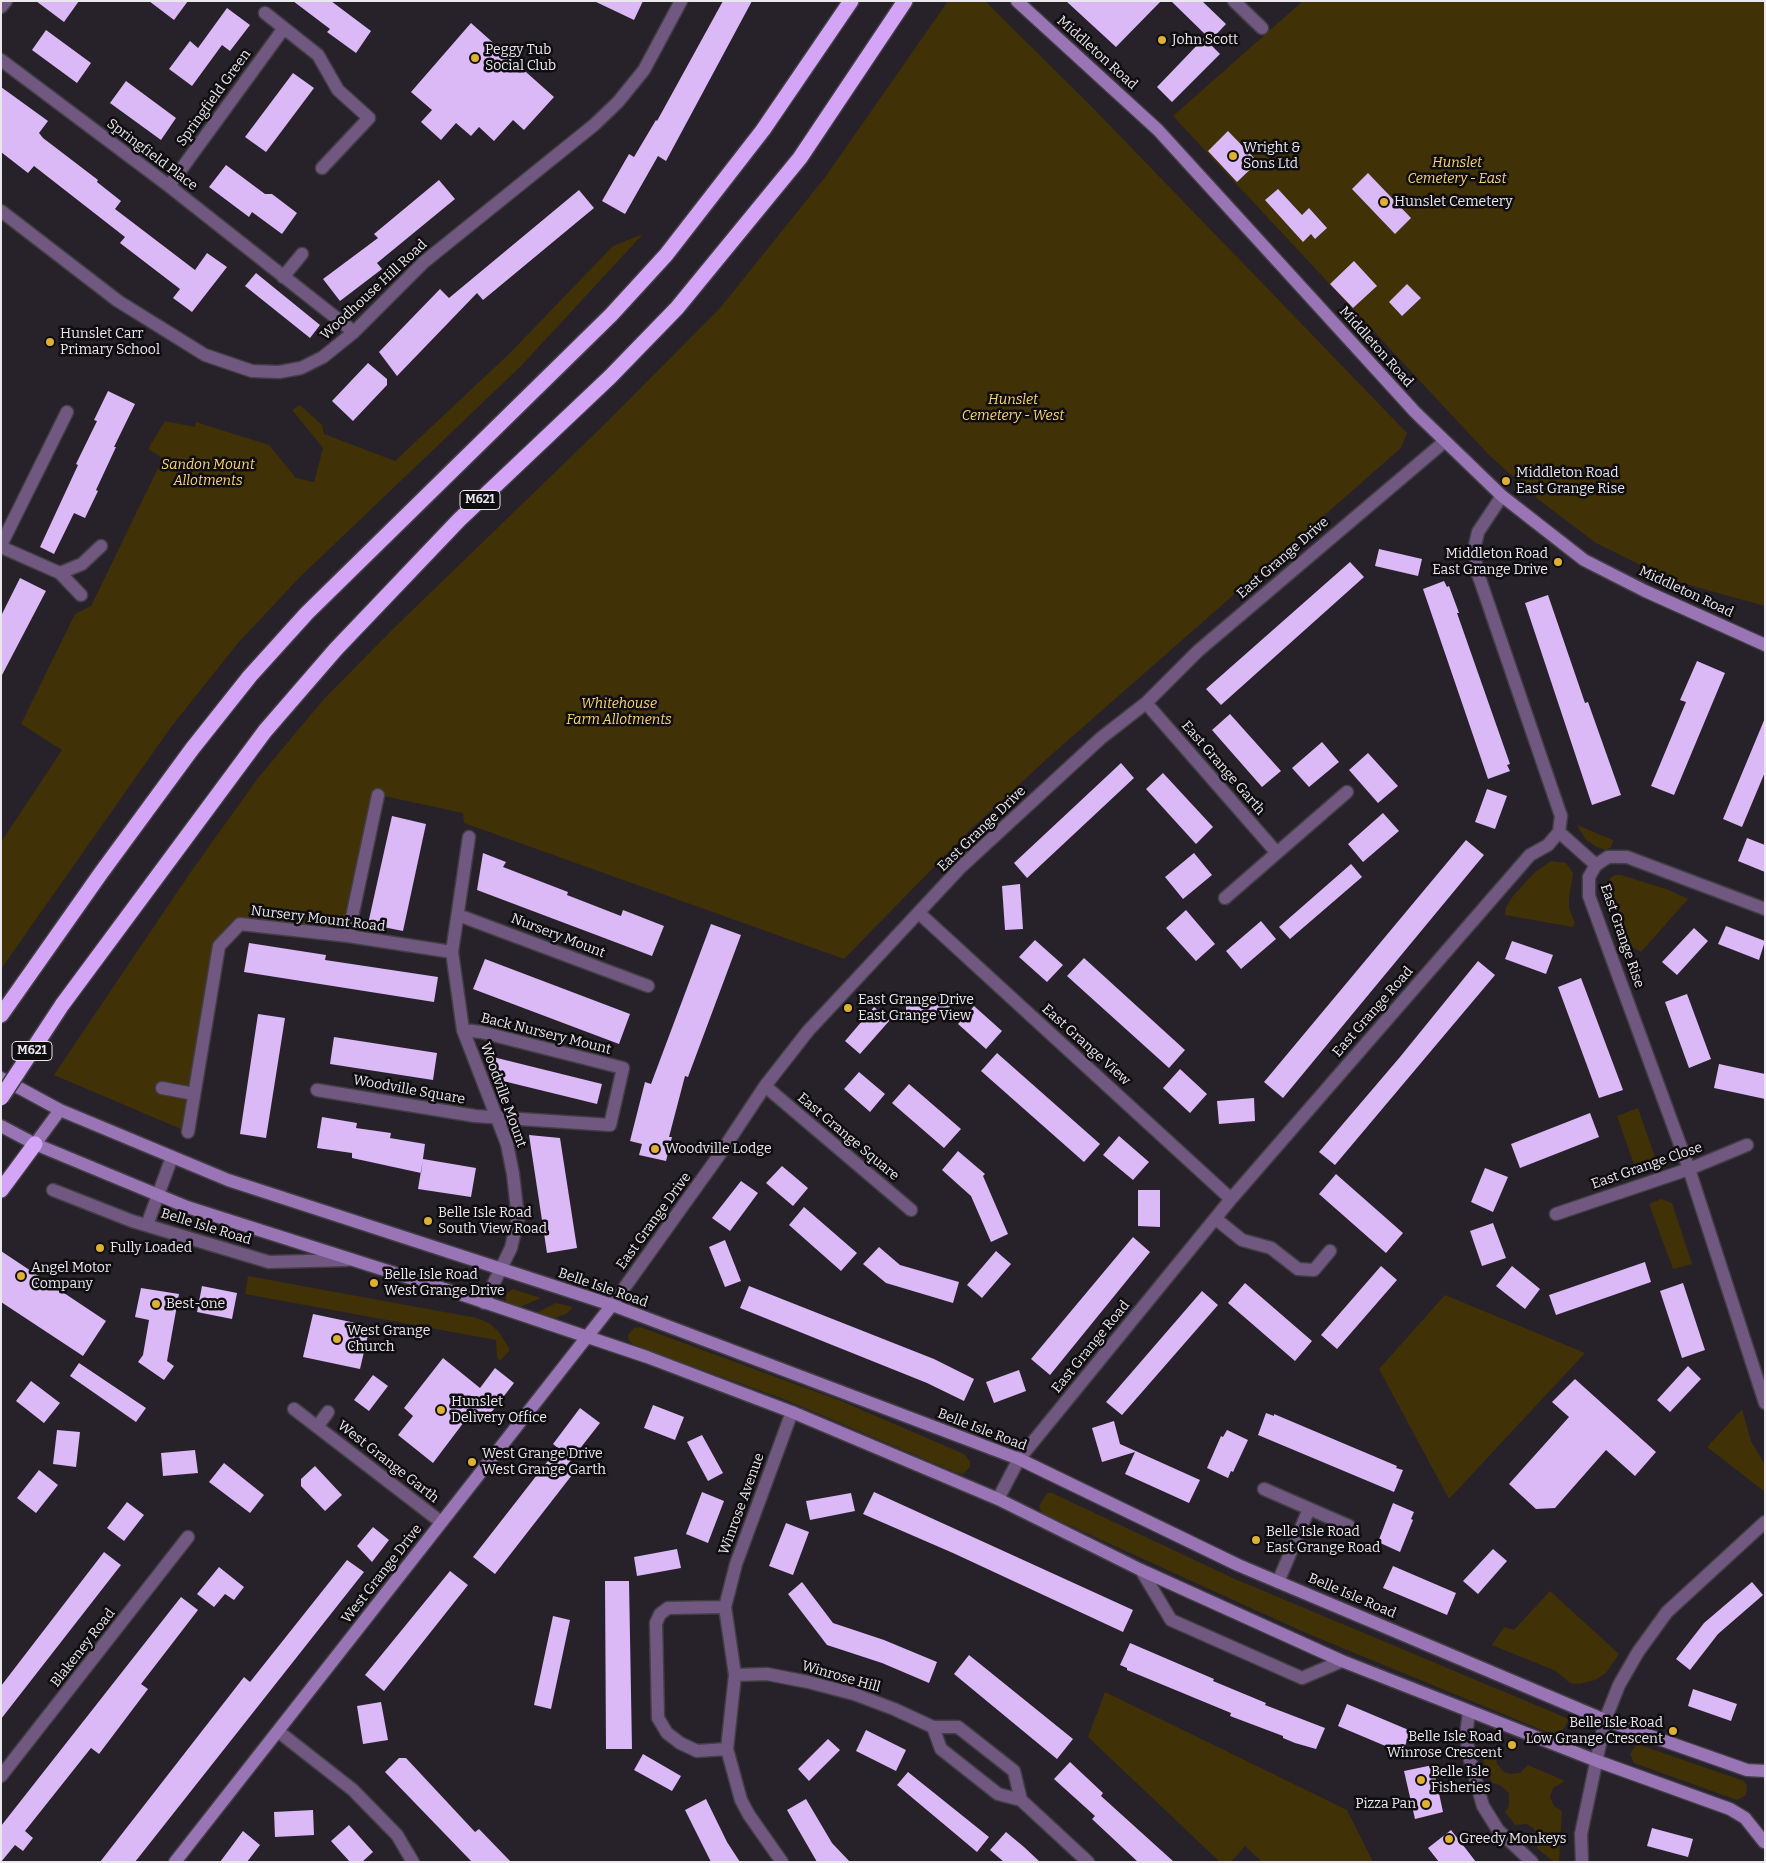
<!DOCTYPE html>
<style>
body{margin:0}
#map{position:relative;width:1766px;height:1863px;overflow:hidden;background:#27222a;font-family:Bitter,serif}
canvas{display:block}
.frame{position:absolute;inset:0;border:2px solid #eae7ed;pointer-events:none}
</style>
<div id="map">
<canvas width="1766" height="1863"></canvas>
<div class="frame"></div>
</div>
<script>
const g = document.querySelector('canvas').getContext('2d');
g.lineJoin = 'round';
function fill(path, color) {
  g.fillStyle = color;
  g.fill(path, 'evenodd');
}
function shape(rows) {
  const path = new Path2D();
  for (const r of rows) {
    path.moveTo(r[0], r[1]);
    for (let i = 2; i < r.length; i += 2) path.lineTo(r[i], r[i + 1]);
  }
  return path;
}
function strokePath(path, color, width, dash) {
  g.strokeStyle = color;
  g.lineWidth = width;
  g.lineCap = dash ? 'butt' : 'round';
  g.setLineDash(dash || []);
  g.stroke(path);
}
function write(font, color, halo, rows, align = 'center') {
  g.font = font + ' Bitter,serif';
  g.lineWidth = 5;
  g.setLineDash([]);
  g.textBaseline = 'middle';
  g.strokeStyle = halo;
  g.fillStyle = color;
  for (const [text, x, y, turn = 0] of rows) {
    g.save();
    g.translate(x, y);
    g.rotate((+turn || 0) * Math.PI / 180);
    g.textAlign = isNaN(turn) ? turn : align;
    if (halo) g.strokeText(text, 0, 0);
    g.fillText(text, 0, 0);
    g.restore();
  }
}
const green = shape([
 [948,1,985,1,1094,109,1407,433,1401,448,1050,756,970,830,844,959,464,823,463,813,379,795,348,936,240,924,219,946,188,1132,54,1075,190,873,258,778,324,699,394,628,609,420,720,308,826,176],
 [1303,1,1765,1,1765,606,1671,580,1596,543,1539,500,1489,455,1173,116],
 [643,234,521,366,299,578,238,643,171,727,1,969,1,842,62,750,21,724,75,614,91,606,163,458,148,449,165,421,195,427,196,422,269,445,296,478,314,482,323,448,292,410,300,405,322,425,324,434,395,461,510,353,613,246],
 [1577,825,1613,840,1612,845,1610,848,1605,850,1595,846,1585,839],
 [1551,861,1566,863,1573,873,1569,898,1569,908,1575,923,1573,927,1505,915,1506,907,1513,896,1534,873],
 [1615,875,1621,875,1669,890,1688,899,1641,952,1630,946,1608,888,1610,878],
 [1638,1108,1656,1160,1653,1170,1638,1176,1617,1116],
 [1661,1199,1672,1203,1692,1264,1673,1269,1649,1204],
 [248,1276,477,1318,489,1323,499,1332,510,1350,500,1361,497,1357,496,1340,245,1294],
 [513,1289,516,1290,541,1298,522,1306,520,1310,506,1303,506,1294],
 [1445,1295,1585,1353,1449,1499,1379,1369],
 [556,1303,573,1307,566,1314,551,1319,534,1314],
 [640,1327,841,1401,964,1454,970,1461,970,1467,963,1474,957,1473,786,1400,634,1345,629,1341,628,1335,634,1328],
 [1742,1409,1751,1441,1765,1465,1765,1492,1707,1447],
 [1047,1493,1052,1493,1235,1579,1569,1719,1559,1737,1306,1633,1042,1513,1039,1506],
 [1550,1591,1619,1654,1606,1673,1595,1680,1579,1684,1570,1683,1556,1671,1492,1645,1504,1627,1514,1630],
 [1105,1692,1347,1810,1373,1862,1262,1862,1245,1846,1231,1862,1220,1862,1088,1737],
 [1636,1745,1640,1745,1744,1781,1747,1785,1746,1795,1737,1800,1634,1763,1630,1754],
 [1483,1747,1496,1753,1497,1764,1504,1772,1510,1774,1520,1773,1528,1765,1565,1781,1553,1788,1550,1797,1554,1806,1562,1811,1559,1862,1554,1862,1537,1848,1537,1833,1533,1828,1527,1824,1515,1825,1505,1812,1509,1806,1509,1793,1500,1785,1492,1783,1482,1757]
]);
const building = shape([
 [36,1,79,1,64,22],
 [149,1,188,1,174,20],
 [293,1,331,1,371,31,356,53,327,32,330,29],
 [594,1,643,1,634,20],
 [723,1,752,1,666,161,658,156,625,214,602,201,629,154,634,157,656,120,657,121],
 [1066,1,1161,1,1116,47],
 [1171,1,1202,1,1226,24,1211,40],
 [227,8,250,25,230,51,222,45,192,86,169,69,190,41,198,48],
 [471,23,554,97,524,130,513,120,494,141,479,127,471,136,456,123,441,140,421,122,432,110,411,92],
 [46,30,91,63,77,83,32,50],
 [1204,38,1220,54,1172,102,1157,87],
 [293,73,314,88,266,152,245,137],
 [126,81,176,118,161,140,110,103],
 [1,87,48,121,39,133,43,138,98,180,97,182,121,201,115,209,195,270,207,253,227,267,192,312,173,298,180,289,120,243,125,237,34,166,28,173,1,152],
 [1228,131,1258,162,1237,182,1208,151],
 [226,165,265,194,272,194,297,213,282,234,252,212,249,217,209,187],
 [1368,173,1411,218,1395,234,1352,189],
 [439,180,455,199,377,263,382,269,340,301,323,279,378,238,374,234],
 [1278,189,1302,215,1309,208,1327,228,1315,239,1311,234,1303,242,1265,200],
 [579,190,594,208,483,300,477,293,397,376,379,352,440,289,449,298],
 [1354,261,1377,286,1353,308,1330,284],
 [256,273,320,325,310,338,245,286],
 [1407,284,1421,298,1402,316,1389,302],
 [368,363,387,379,387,385,353,421,332,401],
 [108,391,135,404,114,447,116,447,96,490,98,491,85,518,74,513,54,554,40,547,78,465,76,464,97,421,94,420],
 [1379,549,1422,559,1418,576,1375,566],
 [1350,562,1364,577,1221,705,1206,689],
 [20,578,46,591,1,677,1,616],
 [1444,581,1447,587,1449,586,1459,613,1457,613,1510,764,1507,765,1510,771,1488,779,1423,589],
 [1548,595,1585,703,1588,702,1621,795,1592,805,1525,603],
 [1697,661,1725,673,1674,795,1651,786,1686,702,1680,700],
 [1230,714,1281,771,1262,787,1212,730],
 [1765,718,1765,772,1742,827,1723,819],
 [1322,742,1339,762,1309,787,1292,768],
 [1368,753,1398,786,1378,803,1349,770],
 [1121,763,1134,778,1027,878,1014,863],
 [1163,773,1213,827,1196,844,1146,789],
 [1487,789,1507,796,1495,829,1475,822],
 [1383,813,1399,831,1363,862,1348,844],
 [392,816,426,824,403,931,368,924],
 [1747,838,1765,845,1765,872,1738,861],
 [1466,840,1484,855,1283,1098,1264,1082],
 [483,853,506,862,503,867,568,892,567,895,621,916,623,910,664,926,652,956,477,890],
 [1194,853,1212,875,1183,899,1165,877],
 [1351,864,1362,877,1290,939,1279,927],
 [1020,884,1023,929,1005,930,1002,886],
 [1186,910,1215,944,1196,961,1166,928],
 [1261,921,1276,939,1241,969,1226,951],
 [711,924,741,935,688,1077,685,1076,669,1137,672,1137,666,1161,639,1155,642,1144,630,1141,645,1082,651,1084],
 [1726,926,1765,941,1759,960,1718,944],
 [1694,928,1708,941,1677,975,1662,962],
 [1035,940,1063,965,1047,982,1019,957],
 [1512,941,1553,955,1546,974,1505,959],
 [249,943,326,955,325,960,438,977,434,1002,244,972],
 [1084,958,1185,1050,1169,1068,1067,976],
 [485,959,630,1014,619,1044,473,989],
 [1478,961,1495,975,1335,1165,1319,1152,1400,1057],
 [1581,978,1623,1090,1599,1098,1558,987],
 [1687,994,1711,1059,1689,1068,1665,1002],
 [906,995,950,996,950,1015,906,1013],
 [974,1006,1002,1031,986,1049,958,1024],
 [874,1007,890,1020,860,1054,845,1041],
 [258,1014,285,1018,266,1138,240,1134],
 [334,1037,437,1053,433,1080,330,1064],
 [997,1053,1100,1144,1084,1162,981,1071],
 [489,1056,602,1084,597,1104,499,1080],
 [1719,1064,1765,1074,1765,1099,1714,1088],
 [1180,1069,1207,1094,1190,1113,1163,1088],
 [859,1072,885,1094,870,1112,844,1089],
 [909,1084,961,1129,944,1148,892,1103],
 [1254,1098,1255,1121,1219,1124,1217,1101],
 [1590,1113,1599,1137,1520,1168,1511,1144],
 [322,1117,357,1123,356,1128,391,1133,390,1138,425,1144,421,1173,352,1158,352,1153,317,1148],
 [529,1135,560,1138,577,1248,547,1253],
 [1119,1136,1149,1162,1133,1180,1103,1155],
 [958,1151,985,1174,983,1176,1008,1234,991,1242,971,1196,942,1170],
 [423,1159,476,1168,471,1197,418,1189],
 [782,1166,808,1188,793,1206,766,1183],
 [1485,1168,1508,1177,1493,1212,1471,1202],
 [1336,1174,1403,1233,1386,1253,1319,1194],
 [741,1181,758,1193,730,1231,712,1218],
 [1138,1190,1160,1190,1160,1227,1138,1226],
 [804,1207,857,1253,841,1271,789,1225],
 [1493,1223,1506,1258,1482,1266,1470,1231],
 [1133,1237,1150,1252,1050,1375,1031,1359],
 [725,1240,741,1281,725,1287,709,1247],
 [879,1247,900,1265,959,1282,953,1303,886,1283,863,1264],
 [1,1251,106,1321,83,1356,1,1302],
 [996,1251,1011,1264,982,1298,967,1285],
 [1645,1262,1651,1282,1556,1315,1549,1295],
 [1381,1266,1397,1280,1337,1349,1321,1335],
 [1512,1266,1540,1289,1525,1309,1496,1286],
 [1245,1283,1312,1341,1295,1361,1228,1303],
 [1683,1283,1705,1350,1682,1358,1660,1291],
 [202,1286,237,1293,232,1319,197,1312],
 [749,1286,934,1359,974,1379,964,1401,927,1383,740,1308],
 [141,1288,179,1294,167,1361,174,1366,164,1380,138,1362,143,1355,149,1320,135,1317],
 [1202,1291,1218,1305,1122,1415,1106,1402],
 [313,1314,370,1326,360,1369,303,1357],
 [443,1358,480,1388,495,1368,514,1383,487,1418,476,1410,467,1418,433,1463,398,1435,413,1416,404,1408],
 [79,1363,146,1408,136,1422,70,1376],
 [1688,1366,1701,1379,1670,1412,1657,1400],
 [1019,1370,1026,1391,994,1403,986,1382],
 [373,1375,388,1386,369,1411,354,1400],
 [1575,1379,1656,1452,1635,1476,1606,1450,1555,1508,1536,1509,1509,1484,1569,1417,1552,1402],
 [31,1381,60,1403,44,1423,16,1401],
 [653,1405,684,1417,675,1440,644,1428],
 [580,1408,600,1423,564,1469,572,1475,495,1574,473,1557,558,1448,553,1444],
 [1266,1413,1274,1416,1274,1414,1397,1466,1396,1468,1403,1470,1394,1492,1258,1435],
 [1114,1421,1120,1444,1200,1480,1189,1503,1125,1474,1135,1452,1102,1462,1092,1428],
 [57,1430,80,1432,76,1467,53,1464],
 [1227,1430,1248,1440,1233,1472,1231,1471,1228,1478,1207,1468,1221,1436,1223,1437],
 [702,1435,723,1473,708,1481,687,1442],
 [195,1450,198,1473,163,1476,161,1453],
 [224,1463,264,1495,250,1513,209,1482],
 [315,1466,342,1495,325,1511,301,1486,301,1479],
 [39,1470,58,1485,36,1513,17,1498],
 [702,1492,724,1501,708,1543,686,1534],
 [874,1492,1133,1610,1123,1632,953,1553,863,1514],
 [851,1493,855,1511,810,1520,806,1501],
 [127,1502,144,1515,124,1541,107,1528],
 [1393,1503,1414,1512,1411,1519,1413,1520,1400,1552,1378,1542],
 [786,1523,809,1532,793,1575,769,1566],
 [373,1527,389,1540,372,1562,357,1546],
 [677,1549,681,1568,637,1576,634,1557],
 [1493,1549,1507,1561,1478,1594,1463,1581],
 [104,1552,121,1565,1,1719,1,1686],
 [347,1560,364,1572,135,1862,100,1862,244,1677,250,1682],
 [1393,1566,1456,1593,1447,1615,1383,1588],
 [219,1567,244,1587,234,1600,225,1594,214,1607,197,1594],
 [450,1571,468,1585,384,1691,365,1675],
 [605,1581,629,1581,632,1749,606,1749],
 [802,1582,833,1623,884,1640,937,1662,929,1683,882,1663,827,1645,788,1594],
 [1752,1582,1763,1595,1718,1634,1690,1670,1676,1659,1704,1623],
 [181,1597,198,1610,141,1684,148,1689,99,1754,91,1748,25,1831,33,1838,23,1851,15,1845,1,1862,1,1826],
 [553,1616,570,1620,551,1709,534,1705],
 [1130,1643,1214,1679,1213,1681,1266,1703,1265,1705,1325,1728,1316,1749,1295,1743,1283,1738,1283,1736,1230,1716,1231,1713,1127,1670,1127,1668,1120,1665],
 [969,1655,1073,1739,1057,1759,954,1674],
 [1693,1689,1737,1704,1731,1721,1688,1706],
 [381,1702,388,1740,363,1744,357,1706],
 [1347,1704,1411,1731,1402,1753,1338,1726],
 [866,1730,906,1750,896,1771,856,1751],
 [828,1739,840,1750,809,1781,798,1769],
 [643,1754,681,1776,672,1791,634,1770],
 [399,1758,406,1758,475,1832,479,1829,511,1862,472,1862,385,1772],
 [1070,1762,1103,1793,1101,1796,1174,1862,1138,1862,1092,1819,1095,1816,1054,1779],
 [1433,1765,1443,1812,1415,1819,1404,1771],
 [908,1772,989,1837,977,1852,897,1785],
 [706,1799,727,1842,740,1862,711,1862,685,1810],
 [806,1799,832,1843,850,1862,817,1862,787,1810],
 [313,1810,314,1835,275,1837,274,1812],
 [349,1825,373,1852,362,1862,350,1862,331,1841],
 [1652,1828,1693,1839,1688,1857,1647,1846],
 [1451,1830,1466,1849,1476,1862,1439,1862,1428,1848],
 [243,1831,260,1845,247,1862,220,1862],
 [1006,1832,1024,1847,1040,1862,1004,1862,990,1850]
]);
const street = shape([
 [1234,1,1262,28],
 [1,7,6,1],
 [265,13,318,55,338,90,369,118,322,168],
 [1,60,169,186,354,332],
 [169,186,284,28],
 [1,211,118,301,205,355,252,371,279,372,301,368,323,357,354,332,424,262,594,125,618,102,644,70,681,1],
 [283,277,302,254],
 [1502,496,1478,532,1474,550,1477,571,1561,816,1559,832,1596,865,1589,877,1589,896,1689,1169,1765,1403],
 [1,545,67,412],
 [1,547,60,573,82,564,101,546],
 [60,573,81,595],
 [1146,703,1277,853],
 [469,837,452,952,463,1030,507,1144,513,1174,518,1218,511,1248,484,1303],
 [1596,865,1608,857,1627,857,1765,909],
 [1225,898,1347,792],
 [920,914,1231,1199],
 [458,915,648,986],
 [348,936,378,795],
 [765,1086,911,1210],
 [162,1088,194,1094],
 [317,1090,475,1116,610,1125,623,1068,481,1032,463,1030],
 [188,1132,219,946,240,924,348,936,452,952],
 [53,1190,132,1221,269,1262,347,1260],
 [1556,1214,1689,1169,1747,1145],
 [1216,1219,1242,1240,1271,1248,1298,1269,1314,1270,1330,1251],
 [147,1225,172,1157],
 [612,1305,720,1154,765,1086,808,1031,961,867,1101,738,1146,703,1198,651,1444,442],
 [294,1409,441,1522],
 [317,1427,328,1412],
 [1264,1489,1349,1526],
 [998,1499,1019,1459,1231,1199,1530,855,1548,845,1559,832],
 [1141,1570,1171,1620,1302,1678,1342,1661],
 [1278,1582,1309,1509],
 [725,1607,668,1608,660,1614,656,1623,658,1718,667,1733,680,1743,697,1751,727,1749],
 [735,1675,767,1674,808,1682,854,1694,894,1709,933,1727,958,1727,1014,1771,1021,1800],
 [1469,1712,1466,1735,1470,1760,1483,1806,1498,1830,1532,1862],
 [933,1727,941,1749,998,1794,1021,1800,1088,1862],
 [279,1732,353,1790,397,1835,413,1862],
 [1,1776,188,1537],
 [782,1862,749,1815,741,1800,727,1749,735,1675,725,1607,736,1564,792,1412],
 [1582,1862,1581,1834,1605,1720,1619,1685,1638,1652,1667,1612,1765,1522]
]);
const secondary = shape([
 [1017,1,1158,130,1415,412,1502,496,1584,560,1645,591,1765,645],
 [1,1078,60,1110,228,1180,612,1305,1019,1459,1238,1565,1605,1720,1747,1770,1765,1771],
 [1,1126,35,1144,187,1207,460,1294,647,1357,792,1412,998,1499,1141,1570,1342,1661,1597,1761,1730,1809,1745,1818,1764,1842],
 [35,1144,60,1110],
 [175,1862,612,1305]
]);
const highway = shape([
 [62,1005,265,731,336,649,459,520,610,377,677,308,800,158,905,1],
 [1,1015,101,873,192,749,250,676,307,613,611,315,666,255,763,130,851,1],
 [1,1190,35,1144]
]);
const highwayBridge = shape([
 [1,1098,62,1005]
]);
const markers = [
 [1162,40,5,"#deb133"],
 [475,58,5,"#deb133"],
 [1233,156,5,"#deb133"],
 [1384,202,5,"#deb133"],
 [50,342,5,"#deb133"],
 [1506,481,5,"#deb133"],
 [1558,562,5,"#deb133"],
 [848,1008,5,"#deb133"],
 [655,1149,5,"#deb133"],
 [428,1221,5,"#deb133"],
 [100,1248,5,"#deb133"],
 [21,1276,5,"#deb133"],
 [374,1283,5,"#deb133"],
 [156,1304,5,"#deb133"],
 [337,1339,5,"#deb133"],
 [441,1410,5,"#deb133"],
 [472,1462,5,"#deb133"],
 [1256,1540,5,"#deb133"],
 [1673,1731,5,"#deb133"],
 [1512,1745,5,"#deb133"],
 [1421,1780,5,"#deb133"],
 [1426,1804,5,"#deb133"],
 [1449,1839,5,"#deb133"]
];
const shields = [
 [480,500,40],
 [32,1051,40]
];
const shieldNames = [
 ["M621",480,500],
 ["M621",32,1051]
];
const poiNames = [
 ["John Scott",1172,40],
 ["Peggy Tub",485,50],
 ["Social Club",485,66],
 ["Wright &",1243,148],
 ["Sons Ltd",1243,164],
 ["Hunslet Cemetery",1394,202],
 ["Hunslet Carr",60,334],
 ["Primary School",60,350],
 ["Middleton Road",1516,473],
 ["East Grange Rise",1516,489],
 ["Middleton Road",1548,554,"right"],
 ["East Grange Drive",1548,570,"right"],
 ["East Grange Drive",858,1000],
 ["East Grange View",858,1016],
 ["Woodville Lodge",665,1149],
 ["Belle Isle Road",438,1213],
 ["South View Road",438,1229],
 ["Fully Loaded",110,1248],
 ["Angel Motor",31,1268],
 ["Company",31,1284],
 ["Belle Isle Road",384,1275],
 ["West Grange Drive",384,1291],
 ["Best-one",166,1304],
 ["West Grange",347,1331],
 ["Church",347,1347],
 ["Hunslet",451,1402],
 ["Delivery Office",451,1418],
 ["West Grange Drive",482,1454],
 ["West Grange Garth",482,1470],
 ["Belle Isle Road",1266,1532],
 ["East Grange Road",1266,1548],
 ["Belle Isle Road",1663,1723,"right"],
 ["Low Grange Crescent",1663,1739,"right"],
 ["Belle Isle Road",1502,1737,"right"],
 ["Winrose Crescent",1502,1753,"right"],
 ["Belle Isle",1431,1772],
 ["Fisheries",1431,1788],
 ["Pizza Pan",1416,1804,"right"],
 ["Greedy Monkeys",1459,1839]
];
const streetNames = [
 ["Middleton Road",1097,53,42],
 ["Springfield Green",214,98,-54],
 ["Springfield Place",152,155,37],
 ["Woodhouse Hill Road",374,290,-43],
 ["Middleton Road",1376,347,48],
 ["East Grange Drive",1283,558,-41],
 ["Middleton Road",1686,592,25],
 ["East Grange Garth",1223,768,49],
 ["East Grange Drive",982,829,-44],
 ["Nursery Mount Road",318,919,7],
 ["Nursery Mount",558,936,21],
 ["East Grange Rise",1622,936,71],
 ["East Grange Road",1373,1012,-49],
 ["Back Nursery Mount",546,1034,14],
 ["East Grange View",1086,1045,42],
 ["Woodville Square",409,1090,10],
 ["Woodville Mount",503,1095,70],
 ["East Grange Square",848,1137,40],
 ["East Grange Close",1647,1166,-19],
 ["East Grange Drive",654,1221,-54],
 ["Belle Isle Road",206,1227,17],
 ["Belle Isle Road",603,1288,19],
 ["East Grange Road",1091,1347,-51],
 ["Belle Isle Road",982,1430,21],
 ["West Grange Garth",388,1462,38],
 ["Winrose Avenue",742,1504,-70],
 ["West Grange Drive",382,1574,-52],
 ["Belle Isle Road",1352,1596,23],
 ["Blakeney Road",83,1648,-52],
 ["Winrose Hill",841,1677,16]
];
const parkNames = [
 ["Hunslet",1457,163],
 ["Cemetery - East",1457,179],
 ["Hunslet",1013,400],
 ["Cemetery - West",1013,416],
 ["Sandon Mount",208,465],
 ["Allotments",208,481],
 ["Whitehouse",619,704],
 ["Farm Allotments",619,720]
];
fill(green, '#403106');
fill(building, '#dbb8f6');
strokePath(street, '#423e45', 15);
strokePath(secondary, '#423e45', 15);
strokePath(highway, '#423e45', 18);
strokePath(street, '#705881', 12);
strokePath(secondary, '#9a75b6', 12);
strokePath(highway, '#d4a5f6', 15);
strokePath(highwayBridge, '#423e45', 18, []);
strokePath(highwayBridge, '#d4a5f6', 15);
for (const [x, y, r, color] of markers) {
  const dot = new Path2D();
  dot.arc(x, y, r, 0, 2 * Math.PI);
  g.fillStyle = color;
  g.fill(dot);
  strokePath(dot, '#0f0d10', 2);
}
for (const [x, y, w] of shields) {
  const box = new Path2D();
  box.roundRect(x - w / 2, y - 9.5, w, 19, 4);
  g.fillStyle = '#0f0d10';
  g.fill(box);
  strokePath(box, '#eae7ed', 1);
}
write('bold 12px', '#eae7ed', null, shieldNames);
write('14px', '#eae7ed', '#0f0d10', poiNames, 'left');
write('14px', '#eae7ed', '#0f0d10', streetNames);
write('italic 14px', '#fbd575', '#0f0d10', parkNames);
</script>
